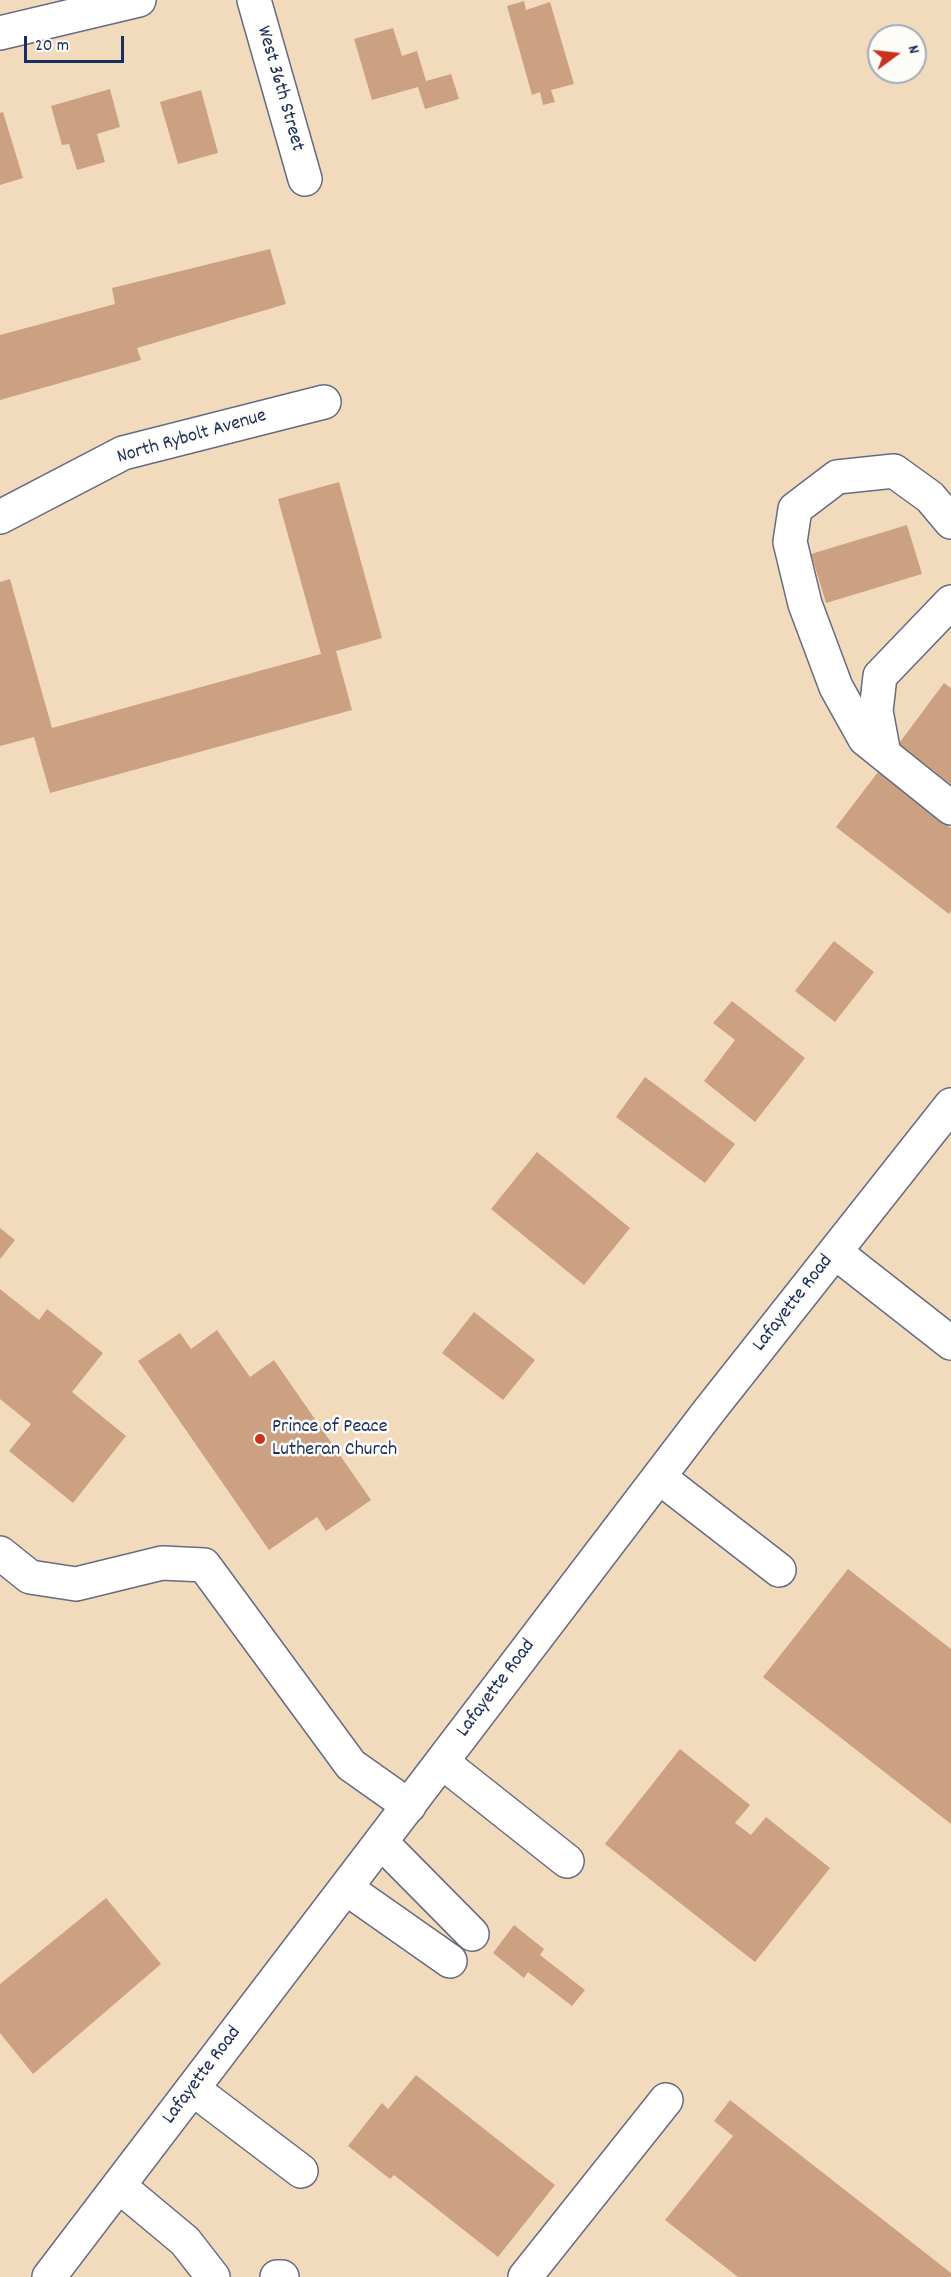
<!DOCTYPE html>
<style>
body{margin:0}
#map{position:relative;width:951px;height:2277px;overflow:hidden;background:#f2dbbd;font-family:Dekko,sans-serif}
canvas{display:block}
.north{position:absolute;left:867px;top:24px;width:60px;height:60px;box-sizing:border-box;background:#fdfcf7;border:2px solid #a3aaba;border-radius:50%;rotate:75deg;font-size:16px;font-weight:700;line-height:24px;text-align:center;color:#1b2f5e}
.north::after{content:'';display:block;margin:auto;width:21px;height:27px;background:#c8321e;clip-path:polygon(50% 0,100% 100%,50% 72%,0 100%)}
.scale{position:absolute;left:24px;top:36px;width:100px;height:27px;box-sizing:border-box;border:3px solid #1b2f5e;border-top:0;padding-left:8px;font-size:18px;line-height:21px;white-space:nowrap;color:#1b2f5e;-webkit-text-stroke:4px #fdfcf7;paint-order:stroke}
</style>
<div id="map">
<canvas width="951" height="2277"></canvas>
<div class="north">N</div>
<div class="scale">20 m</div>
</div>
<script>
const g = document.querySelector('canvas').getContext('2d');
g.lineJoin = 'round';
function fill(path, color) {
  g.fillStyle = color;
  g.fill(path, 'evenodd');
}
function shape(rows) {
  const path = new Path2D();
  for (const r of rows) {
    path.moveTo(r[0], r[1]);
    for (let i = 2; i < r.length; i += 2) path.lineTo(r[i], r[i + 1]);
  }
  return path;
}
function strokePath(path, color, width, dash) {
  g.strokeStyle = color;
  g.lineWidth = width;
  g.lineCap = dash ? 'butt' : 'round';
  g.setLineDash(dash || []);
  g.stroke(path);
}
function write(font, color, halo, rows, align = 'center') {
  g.font = font + ' Dekko,sans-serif';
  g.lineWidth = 5;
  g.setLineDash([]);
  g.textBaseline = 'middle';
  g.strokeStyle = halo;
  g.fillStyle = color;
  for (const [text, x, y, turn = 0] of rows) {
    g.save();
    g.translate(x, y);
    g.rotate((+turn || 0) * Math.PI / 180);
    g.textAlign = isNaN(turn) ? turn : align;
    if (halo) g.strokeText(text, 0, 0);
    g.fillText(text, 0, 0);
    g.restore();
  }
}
const building = shape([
 [524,1,526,10,550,2,574,84,551,90,555,102,543,105,540,92,532,95,507,6],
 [393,28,402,56,417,51,426,81,451,74,459,99,425,109,418,87,372,100,354,39],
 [110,89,120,127,97,134,105,162,77,170,69,144,62,145,51,106],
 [201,90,218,153,178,164,160,102],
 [3,112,23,178,0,185,0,113],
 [270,249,286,304,137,348,141,360,0,400,0,335,115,304,112,288],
 [339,482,382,638,336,651,352,710,50,793,34,737,0,746,0,582,10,579,52,728,321,654,278,499],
 [907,525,922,574,826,603,811,554],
 [944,683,951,688,951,787,897,746],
 [878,772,951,828,951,911,949,914,836,827],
 [834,941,874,972,835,1022,795,991],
 [732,1001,805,1058,755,1122,704,1081,735,1040,713,1023],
 [645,1077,735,1144,705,1183,616,1117],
 [537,1152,630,1228,584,1285,491,1209],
 [0,1228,15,1240,0,1259],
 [0,1289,39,1320,47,1309,103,1353,72,1392,126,1436,73,1503,9,1451,31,1424,0,1399],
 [474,1312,535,1360,503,1400,442,1353],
 [217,1330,250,1377,274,1360,371,1500,326,1531,317,1517,269,1550,138,1361,180,1333,191,1349],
 [848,1569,951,1649,951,1824,763,1677],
 [680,1749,750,1805,735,1823,751,1835,766,1817,830,1868,755,1962,605,1844],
 [106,1898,161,1964,33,2074,0,2033,0,1984],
 [514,1925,544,1949,540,1955,585,1990,572,2006,528,1972,524,1978,493,1953],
 [416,2075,555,2185,498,2257,394,2175,390,2179,348,2146,382,2103,388,2109],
 [730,2100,951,2273,951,2277,738,2277,665,2220,733,2136,714,2121]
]);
const minor = shape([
 [254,0,305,179],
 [0,33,139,0],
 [0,517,123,453,324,402],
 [951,522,930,497,894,471,837,477,795,509,790,542,805,604,836,687,865,739,951,808],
 [884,754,876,711,880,676,951,602],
 [835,1252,951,1343],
 [659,1477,779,1570],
 [0,1553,30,1577,76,1584,162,1563,204,1565,351,1765,409,1806],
 [442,1762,567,1861],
 [381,1842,472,1934],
 [346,1888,450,1961],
 [193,2089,301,2171],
 [119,2186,185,2241,213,2277],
 [277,2277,282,2277],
 [525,2277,666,2100]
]);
const major = shape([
 [49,2277,709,1411,951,1105]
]);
const markers = [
 [260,1439,6,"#c8321e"]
];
const streetNames = [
 ["West 36th Street",279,89,74],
 ["North Rybolt Avenue",192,438,-16],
 ["Lafayette Road",794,1304,-52],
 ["Lafayette Road",497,1689,-53],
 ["Lafayette Road",203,2076,-53]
];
const poiNames = [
 ["Prince of Peace",272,1428],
 ["Lutheran Church",272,1451]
];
fill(building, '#cba182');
strokePath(minor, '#666b7f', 36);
strokePath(major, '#666b7f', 36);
strokePath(minor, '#fff', 33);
strokePath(major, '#fff', 33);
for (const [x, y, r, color] of markers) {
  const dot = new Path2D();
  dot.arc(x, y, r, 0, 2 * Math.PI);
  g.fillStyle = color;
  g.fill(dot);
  strokePath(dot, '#fdfcf7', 2);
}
write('20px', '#1b2f5e', '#fdfcf7', streetNames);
write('20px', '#1b2f5e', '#fdfcf7', poiNames, 'left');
</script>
